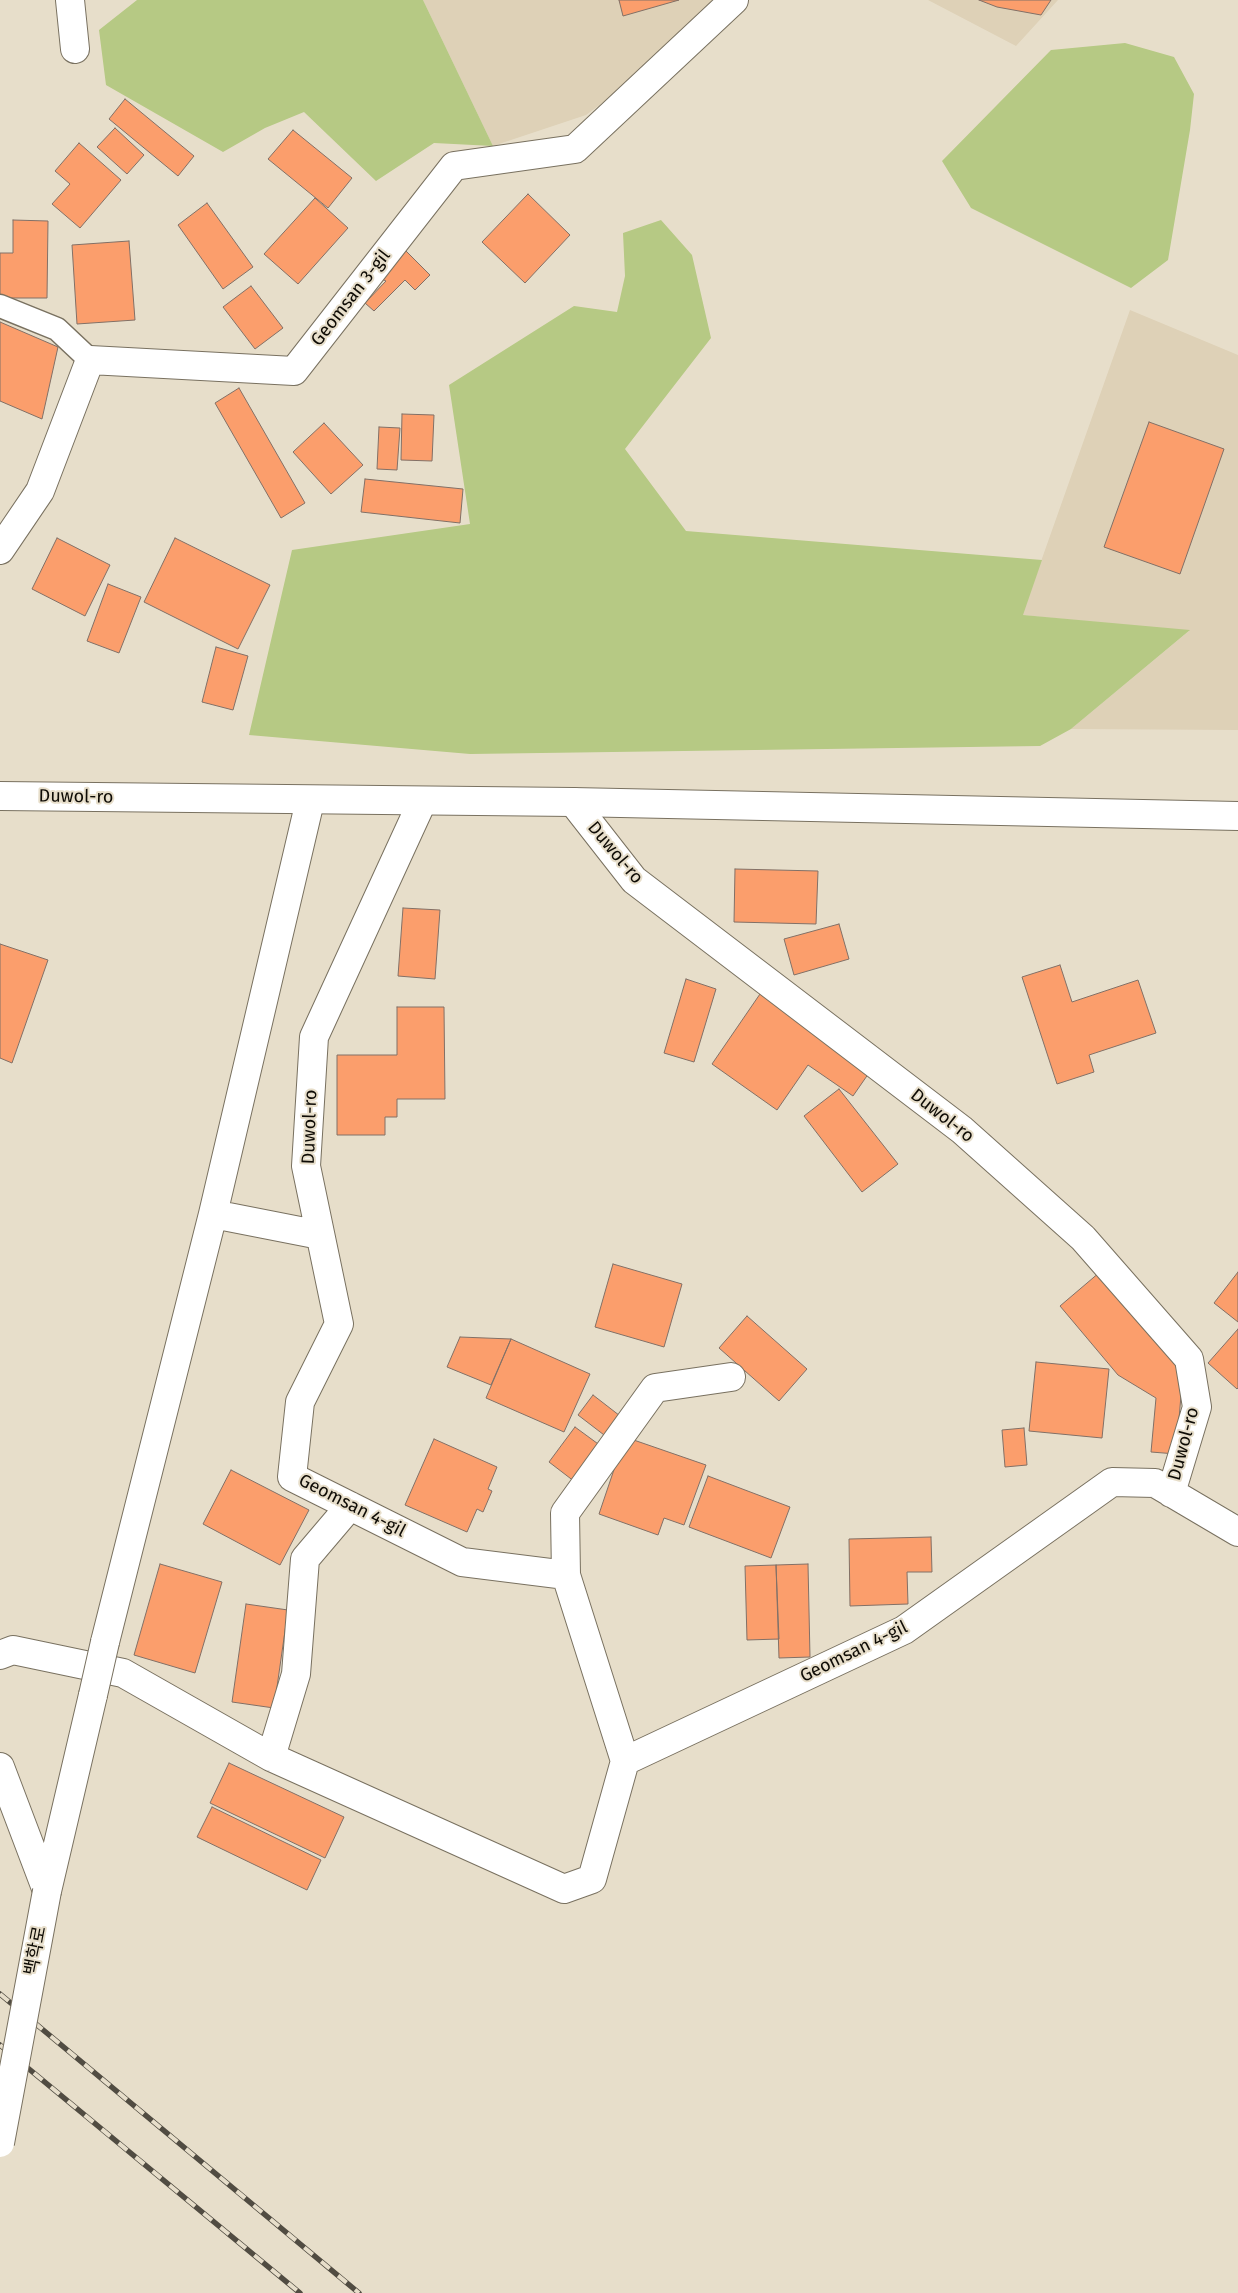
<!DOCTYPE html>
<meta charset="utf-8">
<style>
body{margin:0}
canvas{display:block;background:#e7deca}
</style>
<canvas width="1238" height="2293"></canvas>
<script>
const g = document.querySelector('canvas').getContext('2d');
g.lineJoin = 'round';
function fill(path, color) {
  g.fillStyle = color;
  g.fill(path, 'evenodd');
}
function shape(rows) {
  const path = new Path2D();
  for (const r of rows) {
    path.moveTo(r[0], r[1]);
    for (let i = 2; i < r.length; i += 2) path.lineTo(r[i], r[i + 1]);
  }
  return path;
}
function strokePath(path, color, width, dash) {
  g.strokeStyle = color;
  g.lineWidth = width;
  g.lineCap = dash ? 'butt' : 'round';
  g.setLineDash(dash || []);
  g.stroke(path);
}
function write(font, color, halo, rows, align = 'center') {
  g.font = font + ' "Fira Sans","Noto Sans KR",sans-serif';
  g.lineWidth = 4;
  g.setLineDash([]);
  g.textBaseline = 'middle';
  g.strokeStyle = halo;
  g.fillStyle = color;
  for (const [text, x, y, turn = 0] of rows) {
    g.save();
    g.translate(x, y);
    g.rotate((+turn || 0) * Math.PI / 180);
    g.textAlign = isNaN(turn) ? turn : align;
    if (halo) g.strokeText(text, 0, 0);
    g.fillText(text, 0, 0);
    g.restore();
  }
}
const built = shape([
 [423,0,741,0,586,115,493,146],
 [928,0,1058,0,1016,46],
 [1130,310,1238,355,1238,730,1071,729,1189,631,1022,615]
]);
const green = shape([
 [137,0,423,0,493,146,434,143,376,181,304,112,265,128,223,152,106,85,99,30],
 [1125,43,1174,57,1194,94,1190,130,1168,260,1131,288,971,208,942,161,1051,50],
 [661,220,692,255,711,338,625,449,686,531,1042,560,1023,615,1190,630,1071,729,1040,746,470,754,249,735,292,550,470,524,449,385,574,306,617,312,625,276,623,233]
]);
const building = shape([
 [619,0,679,0,623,16,619,0],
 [979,0,1051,0,1041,15,997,7,979,0],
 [125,99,194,156,178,176,109,119,125,99],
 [115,128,144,155,127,174,97,147,115,128],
 [293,130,352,178,328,208,268,159,293,130],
 [79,143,121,180,80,228,52,204,70,184,55,171,79,143],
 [528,194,570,235,525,283,482,242,528,194],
 [315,198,348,228,298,284,264,254,315,198],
 [207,203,253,267,223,289,178,225,207,203],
 [13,220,48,221,47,298,0,298,0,253,13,253,13,220],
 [129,241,135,320,77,324,72,245,129,241],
 [403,248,430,275,415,290,405,280,374,311,365,303,386,281,375,276,403,248],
 [251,286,283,328,255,349,223,307,251,286],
 [0,322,58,347,42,419,0,401,0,322],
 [239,388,305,503,281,518,215,403,239,388],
 [402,414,434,415,432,461,401,460,402,414],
 [1149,422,1224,449,1180,574,1104,547,1149,422],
 [324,423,363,465,331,494,293,452,324,423],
 [379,427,400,428,397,470,377,469,379,427],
 [365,479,463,489,460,523,361,512,365,479],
 [57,538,110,565,85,616,32,589,57,538],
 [175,538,270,585,238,649,144,602,175,538],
 [108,584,141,597,119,653,87,641,108,584],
 [216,647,248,656,233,710,202,702,216,647],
 [735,869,818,871,816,924,734,922,735,869],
 [403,908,440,910,435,979,398,976,403,908],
 [839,924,849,959,794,975,784,939,839,924],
 [0,944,48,960,12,1063,0,1058,0,944],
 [1060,965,1072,1002,1138,980,1156,1033,1089,1055,1094,1072,1057,1084,1022,977,1060,965],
 [686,979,716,989,694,1062,664,1053,686,979],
 [760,994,871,1070,853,1096,808,1065,777,1110,712,1064,760,994],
 [397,1007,444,1007,445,1099,397,1099,397,1117,385,1117,385,1135,337,1135,337,1055,397,1055,397,1007],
 [839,1089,898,1164,862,1192,804,1116,839,1089],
 [613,1264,682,1284,664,1347,595,1327,613,1264],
 [1100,1272,1183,1372,1176,1454,1151,1452,1156,1398,1118,1375,1060,1306,1100,1272],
 [1238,1272,1238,1322,1214,1303,1238,1272],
 [747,1316,807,1369,779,1401,719,1348,747,1316],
 [1238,1329,1238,1388,1237,1389,1208,1363,1238,1329],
 [460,1337,511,1339,491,1385,447,1367,460,1337],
 [511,1339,590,1374,564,1432,486,1398,511,1339],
 [1036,1362,1109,1369,1102,1438,1029,1431,1036,1362],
 [593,1395,624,1419,608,1438,578,1415,593,1395],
 [575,1427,605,1449,579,1485,549,1462,575,1427],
 [1024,1428,1027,1465,1005,1467,1002,1430,1024,1428],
 [625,1437,706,1465,684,1525,664,1518,658,1535,599,1514,625,1437],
 [434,1439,497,1467,488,1489,492,1491,483,1512,477,1509,467,1532,405,1505,434,1439],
 [231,1470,309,1510,280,1565,203,1524,231,1470],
 [708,1476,790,1507,771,1558,689,1527,708,1476],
 [931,1537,932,1572,907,1572,908,1604,850,1606,849,1539,931,1537],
 [160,1564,222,1582,195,1673,134,1655,160,1564],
 [808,1564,810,1657,779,1658,776,1565,808,1564],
 [776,1565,779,1639,747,1640,745,1566,776,1565],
 [246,1604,288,1610,274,1708,232,1702,246,1604],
 [229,1763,344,1817,325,1858,210,1803,229,1763],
 [212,1807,321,1860,307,1890,197,1837,212,1807]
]);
const service = shape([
 [0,306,57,329,90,360]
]);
const minor = shape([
 [70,0,75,49],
 [0,550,40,491,90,360,294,371,454,166,575,149,734,0],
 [422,802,314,1037,306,1166,339,1324,300,1402,292,1477,462,1562,566,1575,625,1761,904,1630,1112,1482,1155,1483,1238,1532],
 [573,802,634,880,962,1130,1083,1238,1189,1359,1197,1407,1171,1493],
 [213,1214,320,1235],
 [566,1575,565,1513,655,1388,731,1377],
 [105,1642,213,1214,310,801],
 [0,1655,13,1650,123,1673,271,1757,296,1674,305,1559,350,1506],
 [271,1757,564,1889,592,1879,625,1761],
 [0,1767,47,1891],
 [47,1891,93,1695]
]);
const tertiary = shape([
 [0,796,573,802,1238,816]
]);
const rail = shape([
 [0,1994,359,2293],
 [0,2045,300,2293]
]);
const minorBridge = shape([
 [93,1695,105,1642],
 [0,2143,47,1891]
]);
const streetNames = [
 ["Geomsan 3-gil",351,298,-52],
 ["Duwol-ro",76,797,1],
 ["Duwol-ro",615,853,50],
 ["Duwol-ro",942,1116,38],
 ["Duwol-ro",310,1127,-88],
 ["Duwol-ro",1184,1444,-75],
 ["Geomsan 4-gil",352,1506,27],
 ["Geomsan 4-gil",854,1652,-26],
 ["백학로",36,1951,-79]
];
fill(built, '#ded1b7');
fill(green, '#b6c984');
fill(building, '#fb9e6c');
strokePath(building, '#827066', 1);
strokePath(service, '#797160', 25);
strokePath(minor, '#797160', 30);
strokePath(tertiary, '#797160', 30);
strokePath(service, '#fff', 22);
strokePath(minor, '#fff', 28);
strokePath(tertiary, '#fff', 28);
strokePath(rail, '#514c42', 5.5);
strokePath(rail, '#e7deca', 4, [11]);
strokePath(minorBridge, '#797160', 30, []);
strokePath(minorBridge, '#fff', 28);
write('18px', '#0e0b05', '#e7deca', streetNames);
</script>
